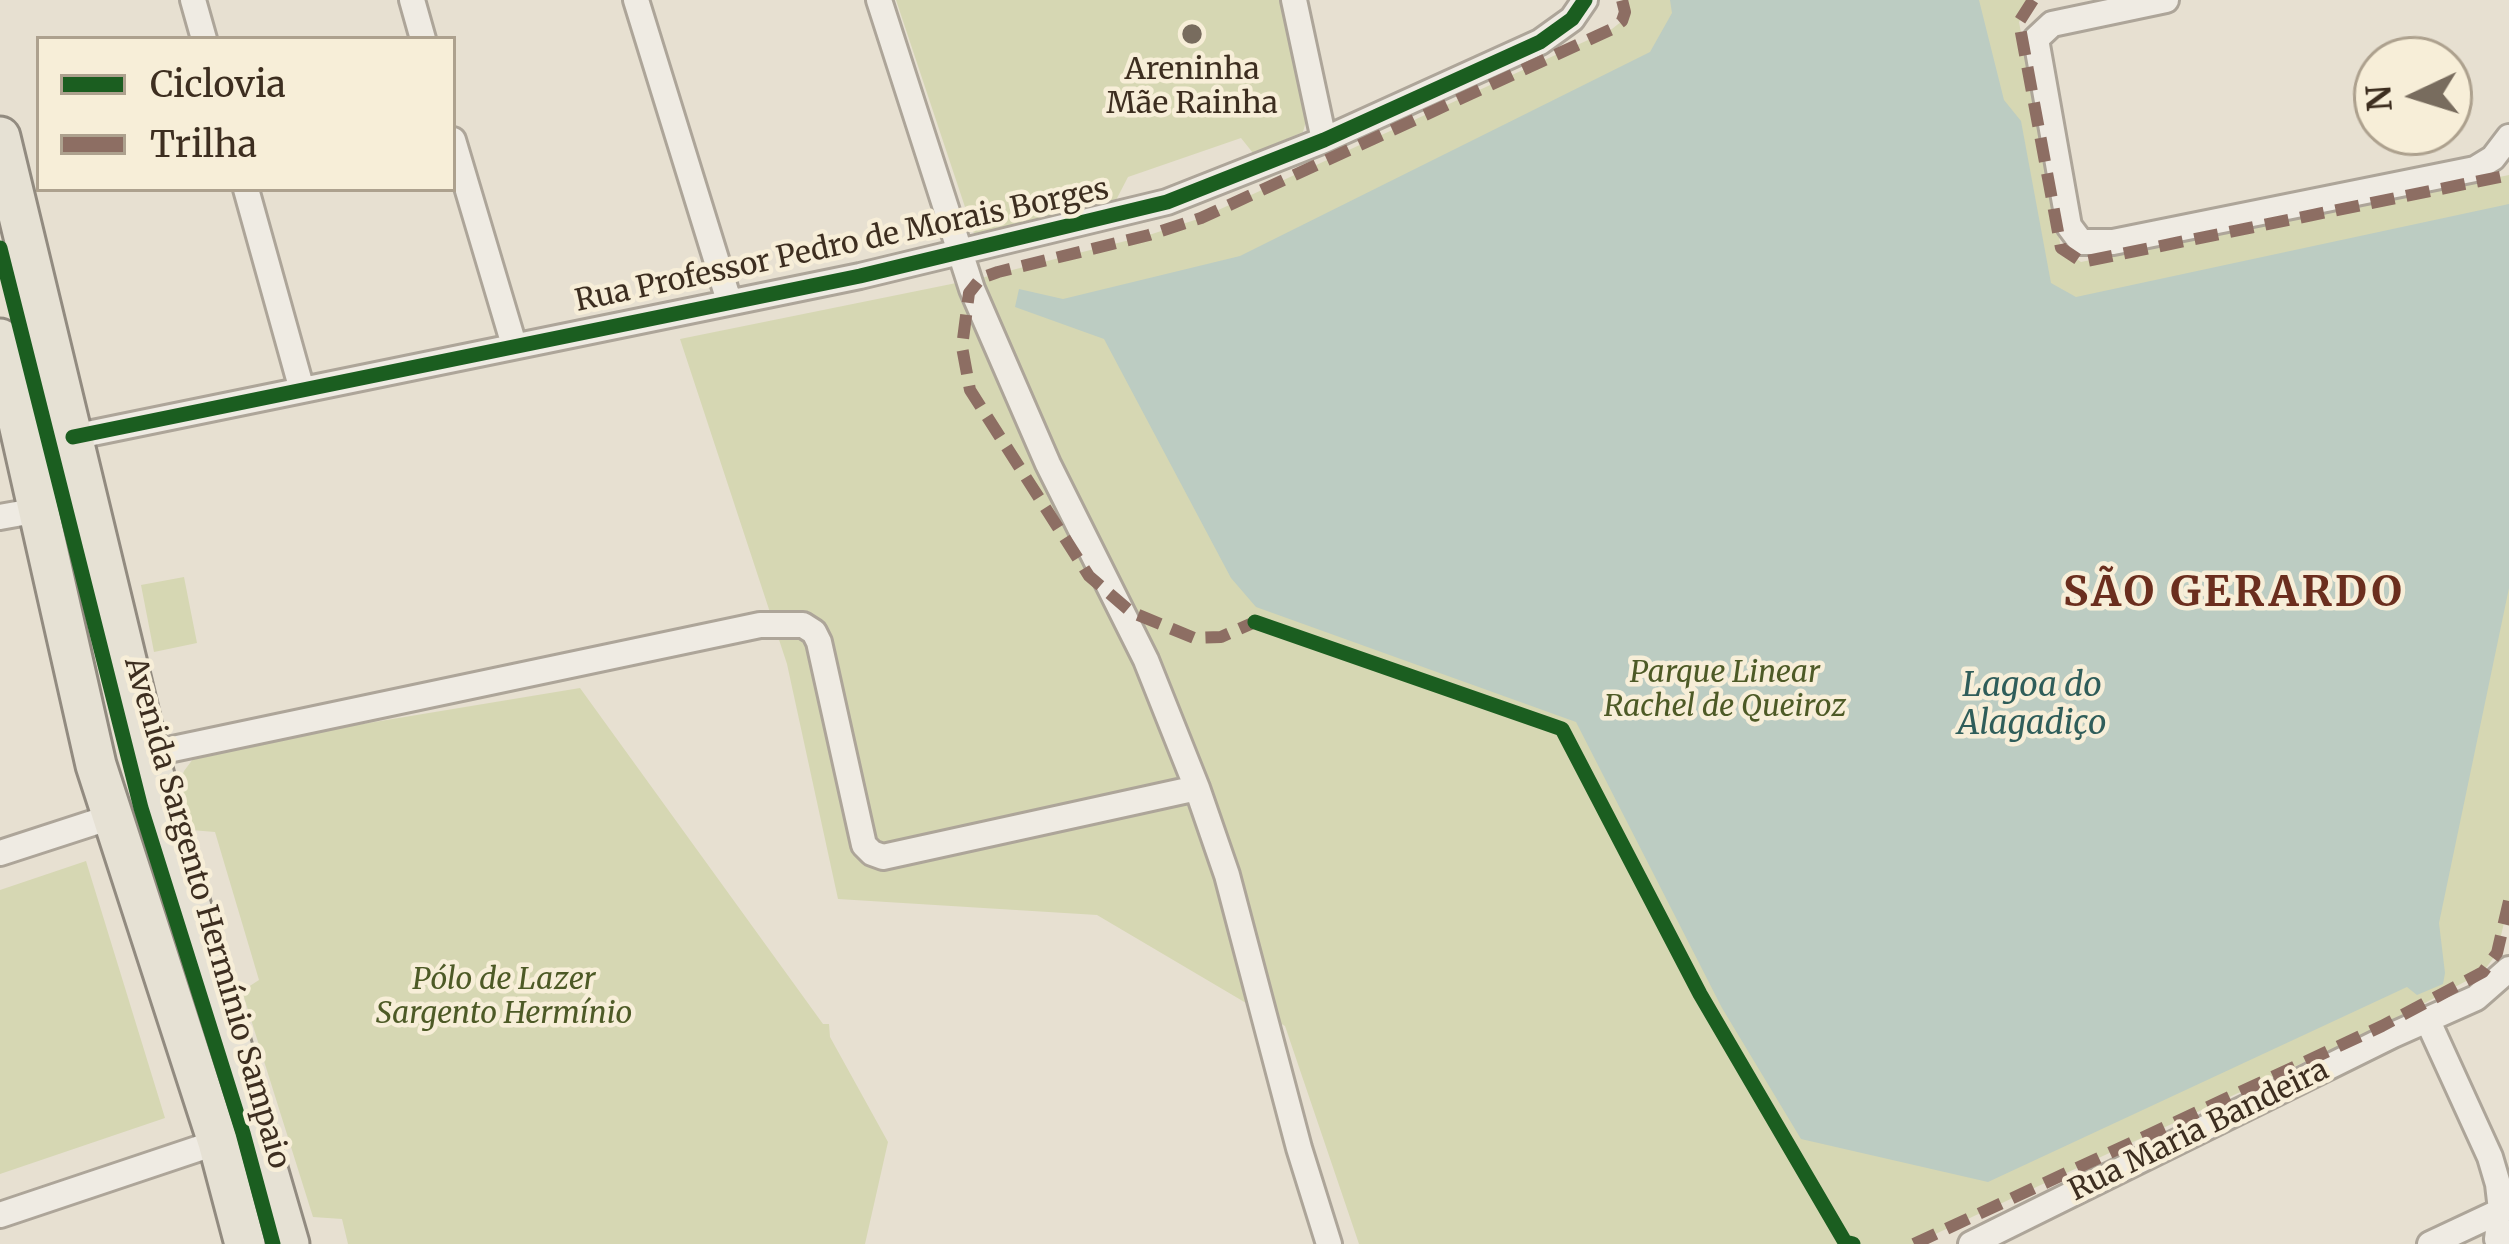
<!DOCTYPE html>
<meta charset="utf-8">
<style>
body{margin:0}
#map{position:relative;width:2509px;height:1244px;overflow:hidden;background:#e7e0d1;font-family:Merriweather,serif}
canvas{display:block}
.legend{position:absolute;left:36px;top:36px;width:420px;height:156px;box-sizing:border-box;background:#f7eed8;border:3px solid #ada18e;margin:0;padding:15px 21px;list-style:none;font-size:36px;color:#3d2e20}
.legend li{display:flex;align-items:center;gap:24px;height:60px}
.legend b{width:60px;border:3px solid #ada18e}
.north{position:absolute;left:2353px;top:36px;width:120px;height:120px;box-sizing:border-box;background:#f7eed8;border:3px solid #ada18e;border-radius:50%;rotate:266deg;font-size:33px;font-weight:700;line-height:48px;text-align:center;color:#3d2e20}
.north::after{content:'';display:block;margin:auto;width:42px;height:54px;background:#786c5e;clip-path:polygon(50% 0,100% 100%,50% 72%,0 100%)}
</style>
<div id="map">
<canvas width="2509" height="1244"></canvas>
<ul class="legend">
<li><b style="height:15px;background:#1b5e20"></b>Ciclovia</li>
<li><b style="height:15px;background:#8d6e63"></b>Trilha</li>
</ul>
<div class="north">N</div>
</div>
<script>
const g = document.querySelector('canvas').getContext('2d');
g.lineJoin = 'round';
function fill(path, color) {
  g.fillStyle = color;
  g.fill(path, 'evenodd');
}
function shape(rows) {
  const path = new Path2D();
  for (const r of rows) {
    path.moveTo(r[0], r[1]);
    for (let i = 2; i < r.length; i += 2) path.lineTo(r[i], r[i + 1]);
  }
  return path;
}
function strokePath(path, color, width, dash) {
  g.strokeStyle = color;
  g.lineWidth = width;
  g.lineCap = dash ? 'butt' : 'round';
  g.setLineDash(dash || []);
  g.stroke(path);
}
function write(font, color, halo, rows, align = 'center') {
  g.font = font + ' Merriweather,serif';
  g.lineWidth = 9;
  g.setLineDash([]);
  g.textBaseline = 'middle';
  g.strokeStyle = halo;
  g.fillStyle = color;
  for (const [text, x, y, turn = 0] of rows) {
    g.save();
    g.translate(x, y);
    g.rotate((+turn || 0) * Math.PI / 180);
    g.textAlign = isNaN(turn) ? turn : align;
    if (halo) g.strokeText(text, 0, 0);
    g.fillText(text, 0, 0);
    g.restore();
  }
}
const green = shape([
 [896,0,1281,0,1306,121,1303,132,1253,153,1241,138,1128,177,1114,204,989,238,974,234],
 [1622,0,2033,0,2019,22,2061,248,2081,262,2509,175,2509,901,2497,953,2483,972,2382,1026,1914,1244,1359,1244,1285,1026,1097,915,838,899,787,664,680,339,981,278,1149,235,1201,218,1612,29,1622,21],
 [184,577,197,643,154,652,141,585],
 [580,688,823,1024,829,1024,830,1037,888,1142,865,1244,348,1244,342,1219,313,1217,242,991,259,980,215,832,191,830,179,785,184,771,199,751],
 [86,861,165,1118,0,1174,0,890]
]);
const water = shape([
 [1670,0,1979,0,2004,100,2021,121,2051,283,2076,297,2509,204,2509,588,2439,923,2445,973,2443,984,2417,995,2407,987,1988,1182,1801,1139,1722,1008,1576,722,1256,607,1231,578,1104,339,1015,307,1019,289,1063,299,1240,256,1650,52,1672,13]
]);
const street = shape([
 [193,0,204,39],
 [412,0,423,39],
 [636,0,729,301],
 [879,0,972,289,1048,464,1146,660,1197,788,1227,875,1299,1148,1329,1244],
 [1294,0,1324,140],
 [2166,0,2052,24,2036,39,2069,226,2081,242,2113,242,2475,169,2493,158,2509,137],
 [453,140,514,345],
 [246,189,302,390],
 [73,437,860,276,1167,202,1324,140,1540,42,1572,19,1585,0],
 [0,517,39,510],
 [149,754,760,625,803,625,814,632,819,642,864,845,872,853,883,857,1197,788],
 [0,853,111,817],
 [2427,1019,2490,1157,2498,1184,2501,1210,2497,1239,2501,1244],
 [0,1215,218,1142],
 [1971,1244,2393,1035,2476,998,2509,969],
 [2430,1244,2509,1207]
]);
const primary = shape([
 [0,137,160,801,289,1244],
 [0,339,96,765,218,1142,245,1244]
]);
const quiet = shape([
 [2033,0,2019,22,2061,248,2082,262,2509,175],
 [1262,624,1255,622,1221,637,1194,638,1131,612,1089,576,970,390,962,347,969,293,981,278,998,272,1149,235,1201,218,1612,29,1622,21,1625,12,1622,0],
 [1914,1244,2382,1026,2483,972,2497,953,2509,901]
]);
const cycleway = shape([
 [0,248,141,808,243,1133,273,1244],
 [73,437,860,276,1167,202,1324,140,1540,42,1572,19,1585,0],
 [1255,622,1562,729,1700,994,1845,1242,1853,1244]
]);
const markers = [
 [1192,34,12,"#786c5e"]
];
const poiNames = [
 ["Areninha",1192,71],
 ["Mãe Rainha",1192,105]
];
const streetNames = [
 ["Rua Professor Pedro de Morais Borges",842,246,-12],
 ["Avenida Sargento Hermínio Sampaio",206,913,74],
 ["Rua Maria Bandeira",2199,1131,-26]
];
const parkNames = [
 ["Parque Linear",1725,674],
 ["Rachel de Queiroz",1725,708],
 ["Pólo de Lazer",504,981],
 ["Sargento Hermínio",504,1015]
];
const waterNames = [
 ["Lagoa do",2032,687],
 ["Alagadiço",2032,725]
];
const districtNames = [
 ["SÃO GERARDO",2234,594]
];
fill(green, '#d6d7b3');
fill(water, '#bcccc2');
strokePath(street, '#ada599', 30);
strokePath(primary, '#928b80', 45);
strokePath(street, '#efebe3', 24);
strokePath(primary, '#e6e1d4', 39);
strokePath(quiet, '#8d6e63', 12, [24, 12]);
strokePath(cycleway, '#1b5e20', 15);
for (const [x, y, r, color] of markers) {
  const dot = new Path2D();
  dot.arc(x, y, r, 0, 2 * Math.PI);
  g.fillStyle = color;
  g.fill(dot);
  strokePath(dot, '#f7eed8', 4.5);
}
write('30px', '#3d2e20', '#f7eed8', poiNames);
write('30px', '#3d2e20', '#f7eed8', streetNames);
write('italic 30px', '#4d5a26', '#f7eed8', parkNames);
write('italic 33px', '#2f5d5a', '#f7eed8', waterNames);
g.letterSpacing = '3px';
write('bold 42px', '#6b2e1e', '#f7eed8', districtNames);
g.letterSpacing = '0px';
</script>
